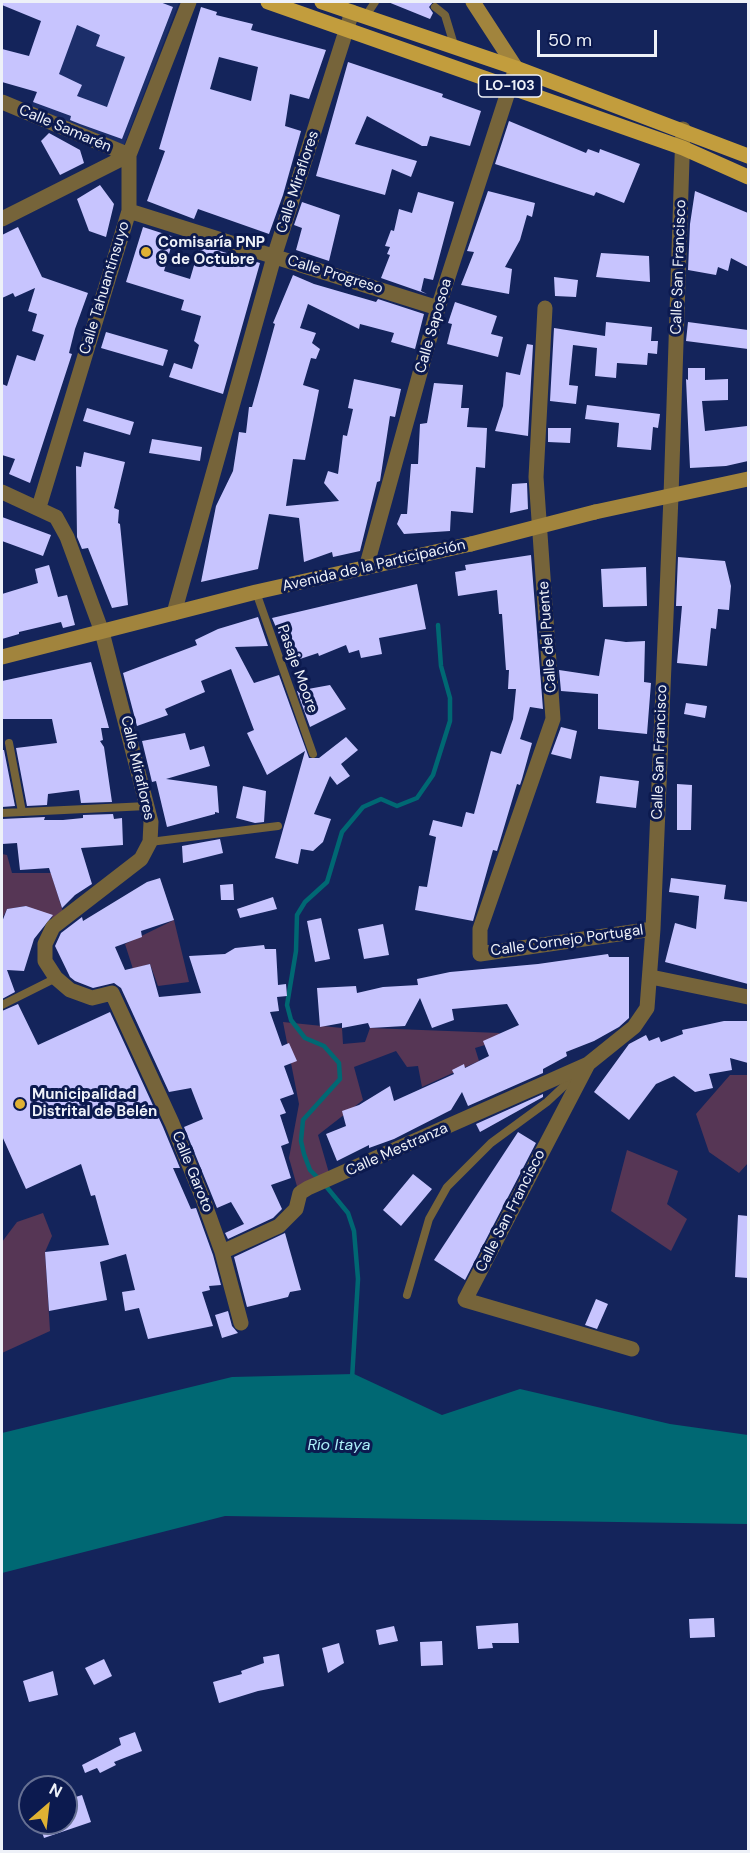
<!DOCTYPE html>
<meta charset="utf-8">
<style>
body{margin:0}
#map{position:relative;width:750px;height:1853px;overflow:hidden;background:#14245b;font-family:"DM Sans",sans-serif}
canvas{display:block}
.frame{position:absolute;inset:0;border:3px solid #eef1f8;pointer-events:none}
.north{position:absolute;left:18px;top:1775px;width:60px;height:60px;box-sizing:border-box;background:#0c1a4f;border:2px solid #667093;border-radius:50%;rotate:28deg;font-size:16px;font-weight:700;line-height:24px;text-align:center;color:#eef1f8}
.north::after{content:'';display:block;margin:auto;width:21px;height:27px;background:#dfb133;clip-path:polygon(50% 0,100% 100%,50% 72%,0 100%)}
.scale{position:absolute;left:537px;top:30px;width:120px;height:27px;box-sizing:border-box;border:3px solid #eef1f8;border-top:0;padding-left:8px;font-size:18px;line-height:21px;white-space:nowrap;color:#eef1f8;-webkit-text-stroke:4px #0c1a4f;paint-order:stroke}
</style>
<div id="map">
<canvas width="750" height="1853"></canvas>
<div class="frame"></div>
<div class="north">N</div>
<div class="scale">50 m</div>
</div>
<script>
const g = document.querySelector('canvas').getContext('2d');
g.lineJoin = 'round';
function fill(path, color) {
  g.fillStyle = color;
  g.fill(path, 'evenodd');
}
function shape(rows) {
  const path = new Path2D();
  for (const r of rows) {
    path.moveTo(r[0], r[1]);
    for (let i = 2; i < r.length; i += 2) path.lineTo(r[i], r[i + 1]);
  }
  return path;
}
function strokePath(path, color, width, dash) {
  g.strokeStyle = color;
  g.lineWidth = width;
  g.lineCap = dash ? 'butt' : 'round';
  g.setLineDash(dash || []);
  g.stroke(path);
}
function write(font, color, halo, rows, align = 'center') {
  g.font = font + ' "DM Sans",sans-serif';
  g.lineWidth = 6;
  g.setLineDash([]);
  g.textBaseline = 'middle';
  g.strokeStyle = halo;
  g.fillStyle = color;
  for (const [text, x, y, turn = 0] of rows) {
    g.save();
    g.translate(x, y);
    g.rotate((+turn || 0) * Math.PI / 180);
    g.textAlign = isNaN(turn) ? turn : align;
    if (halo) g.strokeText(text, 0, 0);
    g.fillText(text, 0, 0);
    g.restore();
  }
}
const built = shape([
 [70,2,179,2,124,145,31,107]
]);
const green = shape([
 [2,854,7,855,12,873,51,873,63,912,53,918,26,906,7,909,2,919],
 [174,920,189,982,158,986,150,964,133,969,125,944],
 [283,1022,342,1028,343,1044,365,1042,370,1028,500,1033,485,1045,475,1048,479,1061,422,1087,418,1066,407,1067,396,1051,354,1067,363,1100,318,1135,329,1173,298,1190,289,1158,299,1104],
 [730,1075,748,1075,748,1163,739,1173,709,1152,696,1114],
 [627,1150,678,1171,667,1204,687,1219,671,1251,611,1211],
 [43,1213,52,1236,45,1252,50,1331,2,1353,2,1242,17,1222]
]);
const water = shape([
 [354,1374,442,1415,520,1389,670,1424,748,1435,748,1524,225,1516,2,1573,2,1433,232,1377]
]);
const stream = shape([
 [319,1179,310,1170,304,1154,301,1141,303,1120,340,1079,339,1063,324,1046,305,1038,291,1020,287,1005,296,951,297,915,305,902,327,882,342,832,363,807,381,799,397,806,417,798,433,775,450,721,450,698,441,666,438,625],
 [325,1185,348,1213,354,1231,358,1279,352,1379]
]);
const building = shape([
 [2,2,160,2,173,7,122,139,80,124,70,120,71,116,33,102,37,92,2,82,2,49,29,56,41,21,2,5],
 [77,25,100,35,96,46,125,57,107,107,77,96,82,85,59,74],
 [388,2,433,2,429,7,433,13,430,19],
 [201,7,217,12,216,15,253,24,251,30,326,50,309,99,290,94,285,126,301,131,283,195,269,234,198,209,194,219,147,201,165,151,159,149],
 [219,57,258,67,251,101,210,89],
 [348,62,443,94,442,97,481,111,470,146,430,136,427,146,422,146,367,116,355,144,417,161,411,177,392,169,385,195,316,176],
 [509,121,586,153,588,149,599,153,600,149,640,164,624,203,596,192,594,196,495,164],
 [49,133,80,150,84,163,60,175,41,141],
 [100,185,114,204,106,237,89,231,77,199],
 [488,191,535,203,532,217,527,215,520,240,505,267,512,269,509,294,461,285,474,252,467,251],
 [695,191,748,213,748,267,731,258,728,271,718,267,716,275,688,270,690,224],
 [418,192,454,202,435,273,433,280,424,278,421,291,427,294,381,278,390,255,387,254,390,247,385,246,391,230,394,231,399,209,412,213],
 [302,202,340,215,329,261,296,250,302,228,294,225],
 [18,227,42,277,88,293,75,329,69,353,72,354,30,483,9,474,15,459,2,455,2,384,7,386,17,355,35,361,44,335,32,331,37,314,28,311,35,288,15,297,13,293,2,298,2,235],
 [143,227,174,237,164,271,190,279,200,245,260,263,223,394,169,377,174,363,192,369,199,345,194,341,201,316,181,310,184,300,126,282],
 [601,253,649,256,650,282,596,277],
 [293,275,314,284,376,302,378,299,424,314,415,349,391,342,394,333,360,324,359,329,308,304,300,328,316,333,312,343,320,349,316,359,311,358,303,385,319,390,305,460,293,459,286,506,339,501,324,483,328,471,338,474,343,435,347,436,353,409,348,408,354,379,401,389,395,417,390,416,380,481,377,482,360,551,333,557,332,552,304,562,299,518,269,514,258,569,201,582,216,506,233,471,239,432,246,433,249,407,252,407,275,324,273,323],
 [554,277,578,280,576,297,555,296],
 [455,302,497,316,491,334,503,337,498,357,447,344,452,324,448,323],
 [606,322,652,327,651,341,658,341,657,354,648,353,647,365,617,363,616,378,595,376,597,348,573,345,569,385,578,386,576,404,550,401,554,328,605,336],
 [688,322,748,330,748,349,686,341],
 [106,332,168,350,163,366,101,348],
 [527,344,533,345,528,436,495,431,503,406,506,372,520,375],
 [688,368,705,368,705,380,728,379,728,400,702,401,705,431,747,426,748,461,726,466,690,468,686,379,688,380],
 [434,383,463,385,461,408,469,408,467,427,487,428,485,468,476,467,473,513,451,511,450,531,404,534,397,524,401,514,407,514,411,464,418,464,420,424,427,423],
 [587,405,660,414,658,428,653,427,651,450,617,447,619,423,585,419],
 [87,408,134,422,130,435,83,421],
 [548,428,571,428,570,443,548,442],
 [152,439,202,447,200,461,149,453],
 [84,452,125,462,114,508,119,510,118,523,120,524,128,605,112,608,88,548,82,549,77,537,76,466,81,467],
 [527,483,528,509,510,513,512,484],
 [2,517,51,535,43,556,2,541],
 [531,555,543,709,530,707,520,739,532,743,522,779,520,785,517,784,497,851,493,850,473,921,415,910,419,886,427,887,436,837,429,835,433,820,462,827,466,812,474,814,491,751,501,754,513,719,516,689,508,689,509,670,506,670,502,614,499,614,497,590,458,596,455,572,466,570,465,565],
 [678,557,725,561,731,586,729,610,718,609,716,629,711,628,707,666,677,663,682,606,676,606],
 [49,565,58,597,67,595,75,625,63,628,61,622,19,632,19,634,2,639,2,594,38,583,35,569],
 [646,567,647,606,603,607,601,569],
 [417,584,426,629,379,638,382,654,361,658,359,650,349,653,346,645,319,656,318,653,291,662,272,618],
 [258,617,268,646,235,647,254,683,279,675,309,758,319,758,346,737,358,750,341,764,350,776,337,785,330,776,314,814,331,819,323,842,313,851,301,849,298,864,275,858,305,751,267,775,247,733,254,730,231,669,201,681,205,692,165,709,168,715,137,726,123,673,197,645,195,640,218,629],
 [605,639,626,642,645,641,644,682,651,683,647,734,598,729,598,694,561,691,559,670,599,676],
 [91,662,109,728,101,728,103,740,100,741,104,747,112,802,81,803,79,790,48,794,47,805,27,806,16,748,57,743,52,719,2,719,2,681],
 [330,685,346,709,310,727,297,691],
 [686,703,707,706,705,718,684,714],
 [561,727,577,731,571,759,551,754],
 [185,733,190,750,204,746,210,766,166,779,217,786,219,813,215,812,215,814,167,827,156,781,152,782,142,741],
 [2,750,4,750,15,806,2,807],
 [600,776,639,781,636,808,596,803],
 [677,784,692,785,691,830,677,830],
 [243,786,266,791,264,822,255,823,236,818],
 [113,814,114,819,122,818,123,845,81,848,92,884,75,895,62,908,49,868,20,870,17,843,2,844,2,819,45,817,44,820,63,820,83,818,83,815],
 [220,839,223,853,183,863,182,846],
 [160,878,174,920,141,931,142,937,115,947,125,970,150,964,159,997,201,993,189,956,225,954,235,948,264,945,265,949,276,949,278,985,286,984,287,996,277,997,279,1011,270,1012,282,1046,289,1043,297,1061,284,1066,294,1094,280,1099,286,1113,280,1115,289,1143,281,1146,291,1178,271,1185,282,1209,273,1218,228,1239,225,1233,244,1224,231,1202,217,1208,184,1127,203,1119,191,1088,169,1092,121,988,114,983,93,988,75,981,70,977,55,946,61,933,82,917,83,921,147,882],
 [671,878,726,885,724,899,748,902,748,984,665,962,675,923,696,929,699,896,669,892],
 [233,884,234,900,221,900,220,885],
 [273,897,277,909,240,918,237,909],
 [26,906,53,915,34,939,24,971,7,970,15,992,2,999,2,922,7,909],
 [321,918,330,959,315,962,307,921],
 [383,924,389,955,364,959,358,929],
 [608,954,609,957,629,957,629,1018,619,1027,594,1041,566,1052,567,1056,543,1069,543,1073,468,1106,462,1092,451,1110,394,1139,369,1148,369,1145,337,1161,326,1134,346,1126,342,1111,359,1105,390,1086,394,1101,454,1074,452,1070,464,1064,465,1068,489,1056,483,1041,519,1025,507,1004,452,1009,454,1020,432,1028,420,998,405,1026,370,1028,368,1023,342,1028,342,1023,320,1027,317,988,356,986,357,993,383,987,418,985,417,979,450,972,538,964],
 [18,1004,38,1045,110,1012,163,1127,180,1168,173,1168,191,1209,196,1208,213,1255,221,1285,209,1286,210,1290,202,1292,213,1326,148,1339,139,1308,125,1311,122,1292,135,1290,126,1254,100,1262,107,1300,49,1311,45,1252,109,1245,95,1195,91,1196,81,1164,26,1189,2,1136,2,1011],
 [724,1021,748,1021,748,1063,730,1058,732,1070,709,1074,713,1088,695,1092,674,1076,656,1084,629,1120,594,1092,629,1044,646,1035,649,1041,659,1037,661,1042,683,1034,682,1030],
 [543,1094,543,1097,480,1132,476,1124],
 [518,1132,536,1143,465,1280,434,1260],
 [413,1174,432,1189,401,1226,383,1210],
 [738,1215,748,1216,748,1278,735,1277],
 [285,1233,301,1290,290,1292,288,1297,247,1307,234,1257],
 [596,1299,608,1304,597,1329,585,1325],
 [228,1311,232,1326,238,1333,222,1338,215,1315],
 [714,1618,715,1637,690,1638,689,1619],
 [518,1623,519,1643,492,1643,493,1648,478,1649,476,1626],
 [394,1626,398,1641,379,1645,376,1630],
 [442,1641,443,1665,421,1666,420,1642],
 [339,1643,344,1663,328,1673,322,1648],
 [279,1654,284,1686,258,1691,219,1703,213,1682,242,1674,241,1671,264,1663,263,1657],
 [104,1659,112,1676,94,1685,85,1668],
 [53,1671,58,1695,29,1702,23,1681],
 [135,1732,142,1751,114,1762,116,1765,100,1773,97,1768,85,1773,82,1765,121,1745,119,1738],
 [82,1795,91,1822,44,1838,39,1823,66,1823,66,1800]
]);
const service = shape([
 [435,7,445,15,455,48],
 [365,17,375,2],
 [256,592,313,754],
 [9,743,22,812],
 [2,813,147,806],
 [150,842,278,826],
 [2,1005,56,978],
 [407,1295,429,1219,447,1187,491,1143,547,1102,578,1073]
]);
const minor = shape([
 [2,102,129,155],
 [129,211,438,308],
 [2,219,129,155],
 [545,308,536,477,553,719,480,929,480,954,653,929],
 [2,492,56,517,67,537,102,632,151,822,150,842,141,859,53,927,45,944,45,961,56,978,70,990,92,998,112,993,172,1123,203,1199,222,1252,241,1323],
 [39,507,129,211,129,155,189,2],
 [366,568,438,308,510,86],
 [174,613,274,257,352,12],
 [651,977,748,997],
 [222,1252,279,1226,296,1209,300,1193,308,1188,588,1064],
 [632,1349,465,1300,588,1064,634,1027,647,1008,653,929,671,496,683,129]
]);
const secondary = shape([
 [473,2,516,68,510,86],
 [595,512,748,479],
 [2,657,256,592,471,544]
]);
const primary = shape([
 [268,2,683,148,748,177],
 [322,2,516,68,748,156]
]);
const secondaryBridge = shape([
 [471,544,595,512]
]);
const markers = [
 [146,252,6,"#dfb133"],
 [20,1104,6,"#dfb133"]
];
const shields = [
 [510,86,63]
];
const shieldNames = [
 ["LO-103",510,86]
];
const streetNames = [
 ["Calle Samarén",65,129,23],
 ["Calle Miraflores",298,182,-72],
 ["Calle San Francisco",679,267,-88],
 ["Calle Progreso",335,275,17],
 ["Calle Tahuantinsuyo",105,288,-73],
 ["Calle Saposoa",434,326,-74],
 ["Avenida de la Participación",374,566,-13],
 ["Calle del Puente",548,637,-94],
 ["Pasaje Moore",297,669,70],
 ["Calle San Francisco",660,752,-88],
 ["Calle Miraflores",137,768,77],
 ["Calle Cornejo Portugal",567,941,-8],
 ["Calle Mestranza",397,1150,-24],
 ["Calle Garoto",192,1172,68],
 ["Calle San Francisco",511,1211,-63]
];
const poiNames = [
 ["Comisaría PNP",158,243],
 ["9 de Octubre",158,260],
 ["Municipalidad",32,1095],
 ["Distrital de Belén",32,1112]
];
const waterNames = [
 ["Río Itaya",339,1446]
];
fill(built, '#1c2e6a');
fill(green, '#563655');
fill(water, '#006873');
strokePath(stream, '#006873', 4.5);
fill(building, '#c7c4fe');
strokePath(service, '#76643a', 8);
strokePath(minor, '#76643a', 15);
strokePath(secondary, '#a1843d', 15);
strokePath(primary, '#c29d3d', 15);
strokePath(secondaryBridge, '#a1843d', 15);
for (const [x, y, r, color] of markers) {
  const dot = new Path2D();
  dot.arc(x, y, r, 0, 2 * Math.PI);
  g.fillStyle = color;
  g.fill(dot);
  strokePath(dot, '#0c1a4f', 2);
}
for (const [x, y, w] of shields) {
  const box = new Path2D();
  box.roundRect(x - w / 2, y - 11, w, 22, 4.5);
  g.fillStyle = '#0c1a4f';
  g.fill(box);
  strokePath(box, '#eef1f8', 1.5);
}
write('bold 14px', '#eef1f8', null, shieldNames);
write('15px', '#eef1f8', '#0c1a4f', streetNames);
write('bold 15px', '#eef1f8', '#0c1a4f', poiNames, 'left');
write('italic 16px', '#adeff9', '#0c1a4f', waterNames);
</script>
